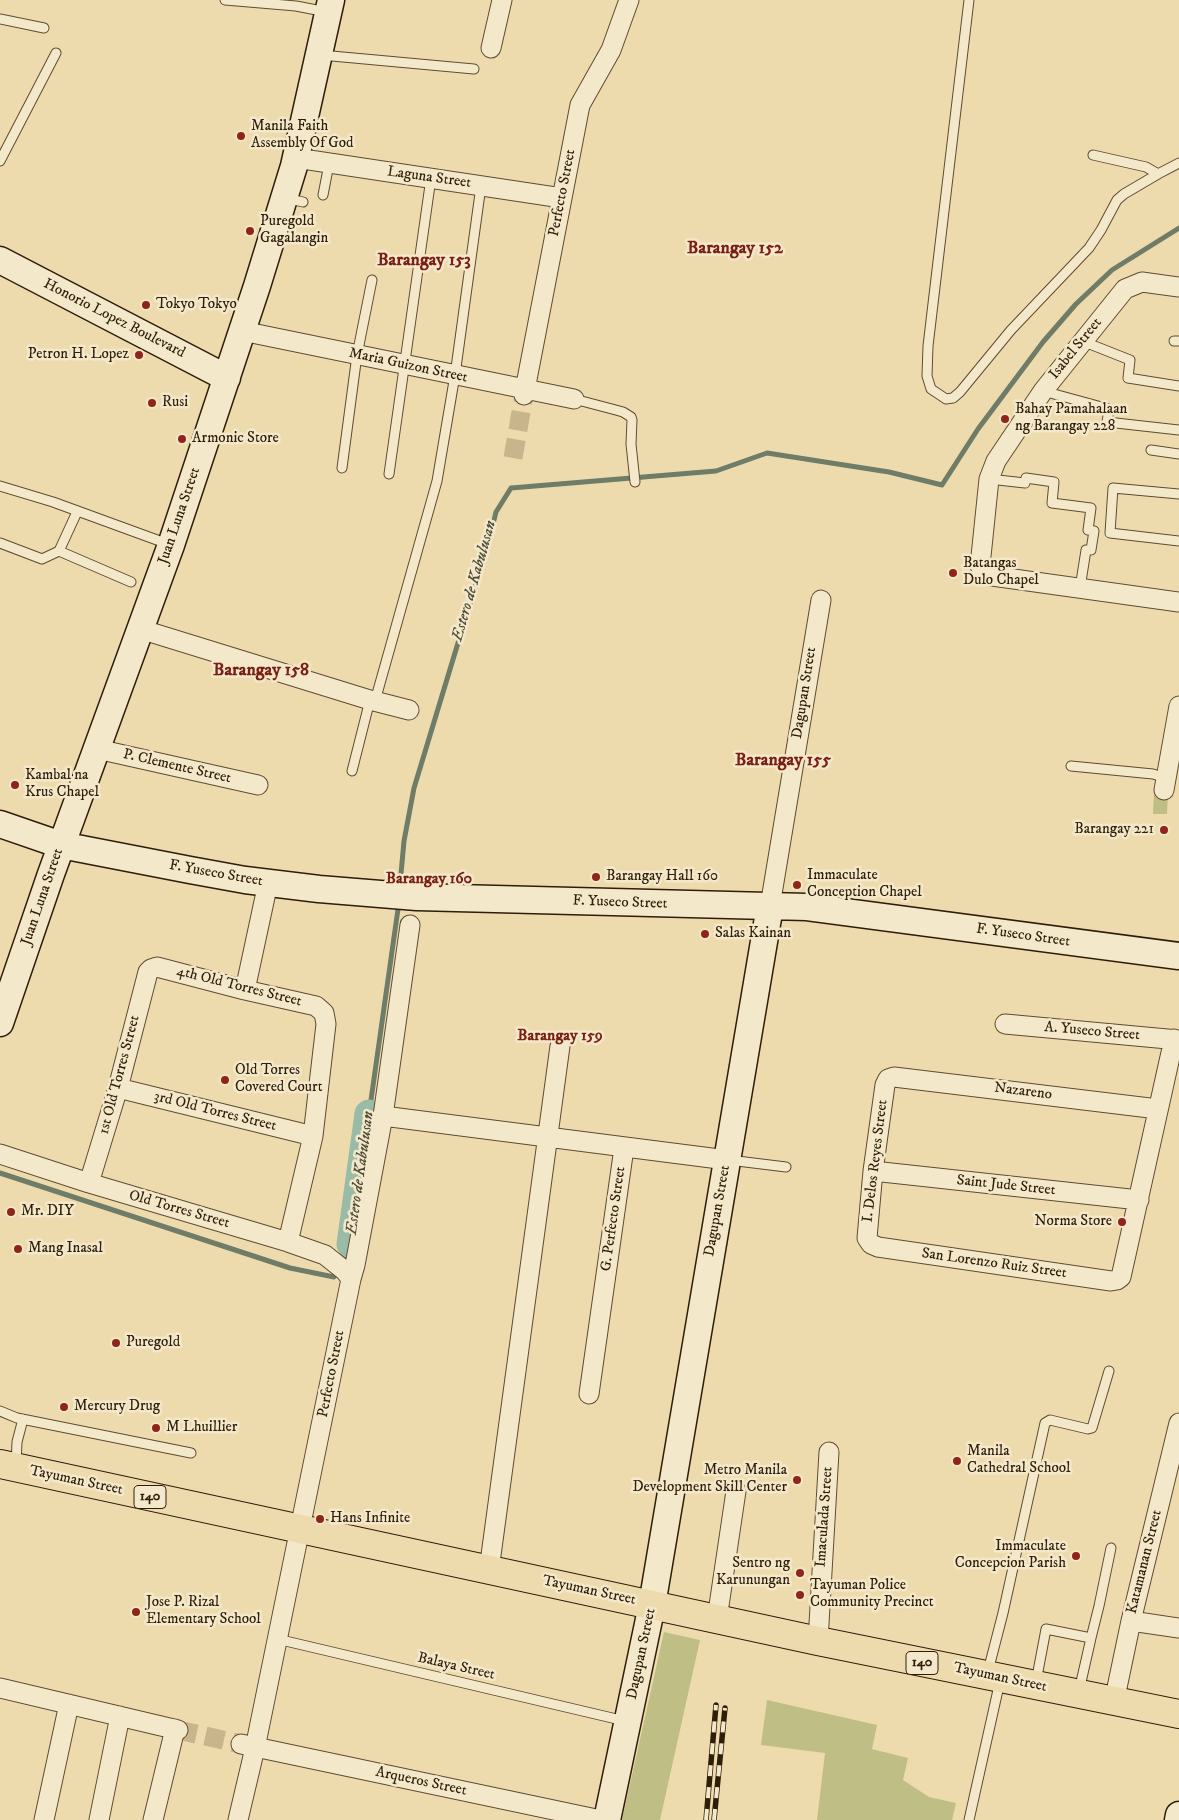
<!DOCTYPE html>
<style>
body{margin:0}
canvas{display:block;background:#eedbad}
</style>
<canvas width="1179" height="1820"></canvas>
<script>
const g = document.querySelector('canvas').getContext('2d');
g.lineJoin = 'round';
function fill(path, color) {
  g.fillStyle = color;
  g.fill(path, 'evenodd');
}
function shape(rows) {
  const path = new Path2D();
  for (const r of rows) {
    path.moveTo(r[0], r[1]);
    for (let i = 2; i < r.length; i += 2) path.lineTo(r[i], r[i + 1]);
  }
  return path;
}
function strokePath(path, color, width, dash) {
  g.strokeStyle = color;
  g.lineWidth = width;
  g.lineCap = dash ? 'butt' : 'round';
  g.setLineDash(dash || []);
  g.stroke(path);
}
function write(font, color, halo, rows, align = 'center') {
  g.font = font + ' "IM FELL DW Pica",serif';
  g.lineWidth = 5;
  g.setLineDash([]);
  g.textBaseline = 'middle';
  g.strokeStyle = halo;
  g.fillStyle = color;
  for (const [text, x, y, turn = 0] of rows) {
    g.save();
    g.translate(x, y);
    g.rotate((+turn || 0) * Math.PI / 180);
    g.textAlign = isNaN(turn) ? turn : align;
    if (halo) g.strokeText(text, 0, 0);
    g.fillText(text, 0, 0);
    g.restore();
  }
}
const green = shape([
 [1154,792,1168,793,1167,814,1153,814],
 [664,1632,700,1640,660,1820,622,1820],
 [767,1700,877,1725,872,1749,908,1758,903,1780,929,1797,956,1803,952,1820,817,1820,825,1753,761,1745]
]);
const stream = shape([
 [401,874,404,841,414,788,488,544,496,512,511,488,716,471,767,453,889,472,942,485,978,429,1043,342,1076,304,1112,270,1179,228],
 [369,1114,399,902],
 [0,1173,290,1268,334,1277,337,1271],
 [341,1263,351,1244]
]);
const river = shape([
 [351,1244,369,1114]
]);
const streetTunnel = shape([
 [513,458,524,395],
 [178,1730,241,1744]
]);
const lane = shape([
 [225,0,296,6,327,12],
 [969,0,928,346,927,376,931,389,946,399,953,398,960,392,1011,330,1089,248,1101,230,1117,200,1124,194,1158,174],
 [0,19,44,28],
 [321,55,474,69],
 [1093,155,1146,167,1158,174,1179,163],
 [0,161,56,53],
 [323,195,329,164],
 [285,198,303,202],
 [1082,341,1130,360,1128,378,1179,386],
 [1174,341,1179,341],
 [1043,391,1109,409,1107,422,1179,430],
 [574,399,612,409,623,412,631,417,632,420,631,444,635,482],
 [1151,450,1179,454],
 [342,468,357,355,372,280],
 [389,474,431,178],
 [989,479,1025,483,1026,478,1054,482,1052,503,1091,508,1088,530,1094,531,1091,550,1086,550,1080,588],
 [0,486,53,502,168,544],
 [1179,494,1113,488,1110,533,1179,541],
 [0,543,42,559,59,551,77,512],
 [59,551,131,582],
 [375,701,437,481,455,375,481,186],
 [1071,766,1153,774,1166,778],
 [352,771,370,700],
 [729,1160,786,1167],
 [0,1411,17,1418,191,1453],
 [16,1465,17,1442,23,1419],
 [277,1639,625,1721],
 [988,1671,1003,1613,1045,1423,1050,1420,1088,1429,1092,1428,1109,1371],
 [1036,1682,1046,1629,1091,1638,1099,1606,1111,1548],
 [1079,1691,1091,1638],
 [969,1820,1000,1681]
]);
const street = shape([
 [491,48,502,0],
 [296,158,562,198],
 [1179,287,1142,282,1125,289,1043,391,996,461,989,479,980,566,985,575,1179,602],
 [242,331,574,399],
 [524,395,580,105,611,50,629,0],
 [140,629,370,700,409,710],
 [97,749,258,785],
 [1164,790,1179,706],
 [770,906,821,600],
 [245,990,268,883],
 [1005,1024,1179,1040],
 [118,1088,313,1136],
 [1158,1109,894,1077,888,1079,885,1085,873,1171,867,1238,871,1244,878,1247,1111,1281,1117,1280,1121,1277,1174,1039],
 [383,1116,727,1160],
 [0,1154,89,1183,288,1242,325,1255,345,1271,351,1279],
 [873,1171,1139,1200],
 [89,1183,118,1088,148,972,151,969,157,967,245,990,316,1006,324,1013,326,1024,313,1136,288,1242],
 [589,1394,624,1148],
 [489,1570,560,1046],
 [717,1619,736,1491],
 [1131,1621,1179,1628],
 [818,1641,829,1452],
 [0,1688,178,1730],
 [1114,1702,1131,1621,1179,1423],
 [241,1744,601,1820],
 [44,1820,69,1704],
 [99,1820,120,1716],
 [153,1820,175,1729],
 [238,1820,255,1748,351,1279,355,1265,383,1116,410,925]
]);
const secondary = shape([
 [0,260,227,378],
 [0,824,61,845,190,870,245,880,319,889,417,897,807,907,1179,956],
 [0,1023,51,874,171,545,257,286,294,166,331,0],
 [607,1820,652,1605,770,906],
 [1178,1820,1179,1815]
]);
const primary = shape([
 [0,1464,818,1641,1179,1714]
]);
const rail = shape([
 [706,1820,716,1705],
 [714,1820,725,1708]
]);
const markers = [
 [241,136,5,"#8f2418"],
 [250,231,5,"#8f2418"],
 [146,305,5,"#8f2418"],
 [139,355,5,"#8f2418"],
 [152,403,5,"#8f2418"],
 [1005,419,5,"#8f2418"],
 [182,439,5,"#8f2418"],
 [953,573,5,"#8f2418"],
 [15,785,5,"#8f2418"],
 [1164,830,5,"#8f2418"],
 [596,877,5,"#8f2418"],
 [797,885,5,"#8f2418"],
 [705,934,5,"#8f2418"],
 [225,1080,5,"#8f2418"],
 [11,1212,5,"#8f2418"],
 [1122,1222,5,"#8f2418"],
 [18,1249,5,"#8f2418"],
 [116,1343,5,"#8f2418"],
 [64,1407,5,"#8f2418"],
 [156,1428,5,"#8f2418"],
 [957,1461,5,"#8f2418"],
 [797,1480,5,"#8f2418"],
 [320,1519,5,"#8f2418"],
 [1076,1556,5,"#8f2418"],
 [800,1573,5,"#8f2418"],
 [800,1595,5,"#8f2418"],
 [136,1612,5,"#8f2418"]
];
const shields = [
 [150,1497,32],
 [922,1663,32]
];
const shieldNames = [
 ["140",150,1497],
 ["140",922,1663]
];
const poiNames = [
 ["Manila Faith",251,127],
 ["Assembly Of God",251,144],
 ["Puregold",260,222],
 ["Gagalangin",260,239],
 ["Tokyo Tokyo",156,305],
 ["Petron H. Lopez",129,355,"right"],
 ["Rusi",162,403],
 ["Bahay Pamahalaan",1015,410],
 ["ng Barangay 228",1015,427],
 ["Armonic Store",192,439],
 ["Batangas",963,564],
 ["Dulo Chapel",963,581],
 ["Kambal na",25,776],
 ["Krus Chapel",25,793],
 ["Barangay 221",1154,830,"right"],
 ["Immaculate",807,876],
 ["Conception Chapel",807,893],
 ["Barangay Hall 160",606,877],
 ["Salas Kainan",715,934],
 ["Old Torres",235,1071],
 ["Covered Court",235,1088],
 ["Mr. DIY",21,1212],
 ["Norma Store",1112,1222,"right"],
 ["Mang Inasal",28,1249],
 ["Puregold",126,1343],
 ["Mercury Drug",74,1407],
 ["M Lhuillier",166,1428],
 ["Manila",967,1452],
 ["Cathedral School",967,1469],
 ["Metro Manila",787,1471,"right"],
 ["Development Skill Center",787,1488,"right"],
 ["Hans Infinite",330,1519],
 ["Immaculate",1066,1547,"right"],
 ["Concepcion Parish",1066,1564,"right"],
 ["Sentro ng",790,1564,"right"],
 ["Karunungan",790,1581,"right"],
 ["Tayuman Police",810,1586],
 ["Community Precinct",810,1603],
 ["Jose P. Rizal",146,1603],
 ["Elementary School",146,1620]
];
const streetNames = [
 ["Laguna Street",429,178,8],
 ["Perfecto Street",563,193,-79],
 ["Honorio Lopez Boulevard",114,319,27],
 ["Isabel Street",1076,349,-51],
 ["Maria Guizon Street",408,366,12],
 ["Juan Luna Street",180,516,-71],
 ["Dagupan Street",805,693,-81],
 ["P. Clemente Street",177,767,13],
 ["F. Yuseco Street",216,874,10],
 ["Juan Luna Street",43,897,-71],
 ["F. Yuseco Street",620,903,2],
 ["F. Yuseco Street",1023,936,8],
 ["4th Old Torres Street",239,987,14],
 ["A. Yuseco Street",1092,1032,5],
 ["1st Old Torres Street",120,1075,-75],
 ["Nazareno",1023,1092,7],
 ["3rd Old Torres Street",215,1112,14],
 ["I. Delos Reyes Street",876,1161,-83],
 ["Saint Jude Street",1006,1186,6],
 ["Old Torres Street",179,1210,16],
 ["Dagupan Street",718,1211,-80],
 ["G. Perfecto Street",614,1219,-82],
 ["San Lorenzo Ruiz Street",994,1264,8],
 ["Perfecto Street",332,1374,-79],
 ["Tayuman Street",76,1481,12],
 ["Imaculada Street",825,1517,-86],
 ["Katamanan Street",1145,1562,-76],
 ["Tayuman Street",589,1591,12],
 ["Dagupan Street",642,1654,-78],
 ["Balaya Street",456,1667,13],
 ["Tayuman Street",1000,1678,12],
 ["Arqueros Street",421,1782,12]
];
const waterNames = [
 ["Estero de Kabulusan",475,581,-74],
 ["Estero de Kabulusan",361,1173,-82]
];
const neighbourhoodNames = [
 ["Barangay 160",429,880],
 ["Barangay 159",560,1037]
];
const quarterNames = [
 ["Barangay 152",735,249],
 ["Barangay 153",424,261],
 ["Barangay 158",261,671],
 ["Barangay 155",783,761]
];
fill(green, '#bfbe85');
strokePath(stream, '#6f7c68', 5);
strokePath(river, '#9abba7', 29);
strokePath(streetTunnel, '#c8b58c', 19, [19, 9]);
strokePath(lane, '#5e4c32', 11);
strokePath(street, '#5e4c32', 21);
strokePath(secondary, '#2e1d09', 29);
strokePath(primary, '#2e1d09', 30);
strokePath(lane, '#f4e8ca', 9);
strokePath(street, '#f4e8ca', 19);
strokePath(secondary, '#f4e8ca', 26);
strokePath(primary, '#eedbad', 28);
strokePath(rail, '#2e1d09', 5.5);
strokePath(rail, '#f4e8ca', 4, [11]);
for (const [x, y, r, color] of markers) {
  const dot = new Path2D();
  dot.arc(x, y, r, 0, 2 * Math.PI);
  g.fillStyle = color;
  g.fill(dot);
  strokePath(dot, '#f4e8ca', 2);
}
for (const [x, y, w] of shields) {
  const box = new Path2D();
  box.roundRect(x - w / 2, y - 11.5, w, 23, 4);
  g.fillStyle = '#f4e8ca';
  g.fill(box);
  strokePath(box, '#2e1d09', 1);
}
write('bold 14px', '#2e1d09', null, shieldNames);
write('15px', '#2e1d09', '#f4e8ca', poiNames, 'left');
write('15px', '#2e1d09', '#f4e8ca', streetNames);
write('italic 16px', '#4e4c38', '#f4e8ca', waterNames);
write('bold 16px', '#7a1f14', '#f4e8ca', neighbourhoodNames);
write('bold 18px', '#7a1f14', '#f4e8ca', quarterNames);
</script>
